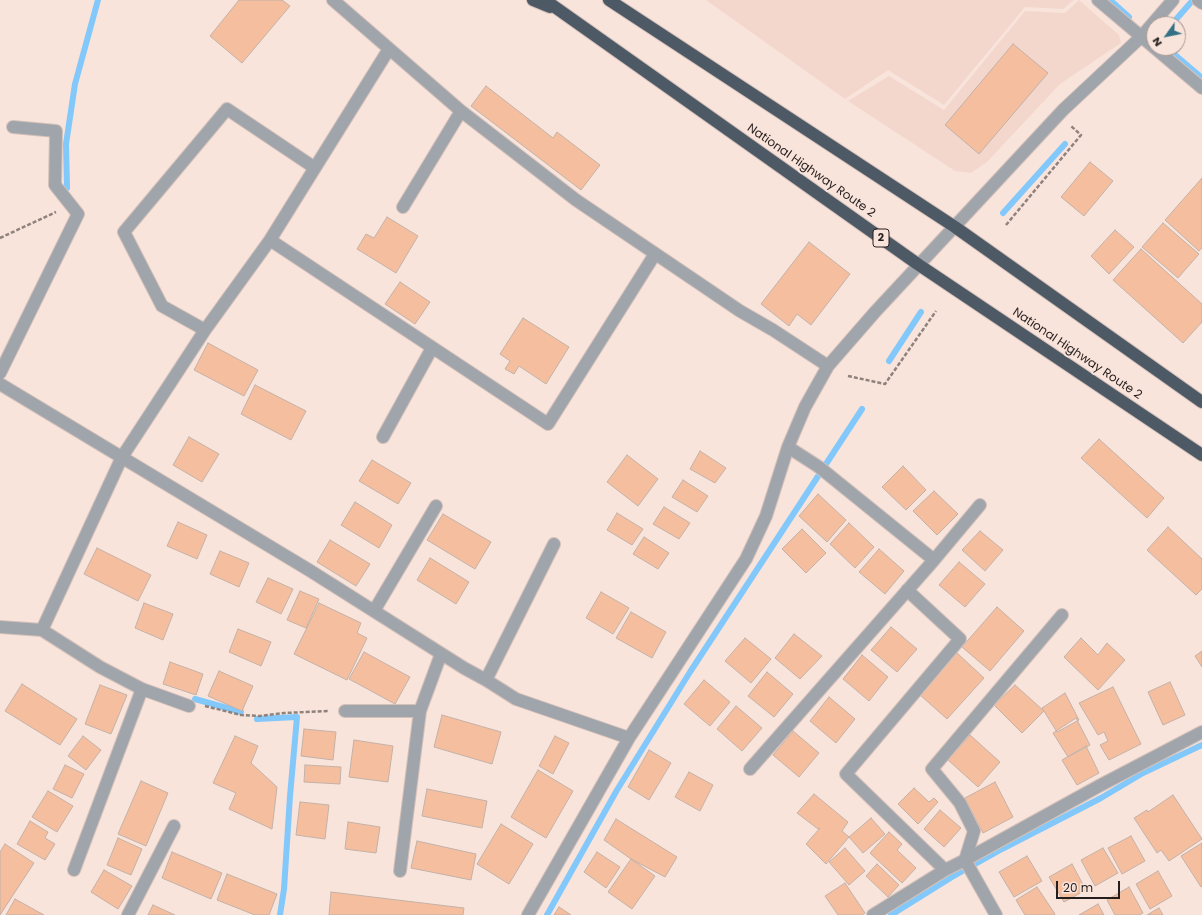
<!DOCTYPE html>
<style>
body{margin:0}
#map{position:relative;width:1202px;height:915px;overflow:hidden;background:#f9e4dc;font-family:Poppins,sans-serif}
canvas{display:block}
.north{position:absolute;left:1146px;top:16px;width:40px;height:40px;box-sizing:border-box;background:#f9e4dc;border:1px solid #a5958f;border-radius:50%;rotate:237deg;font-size:11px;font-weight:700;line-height:16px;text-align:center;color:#261e1c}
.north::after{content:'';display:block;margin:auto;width:14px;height:18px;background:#337186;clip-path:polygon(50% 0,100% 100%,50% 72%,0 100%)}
.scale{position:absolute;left:1056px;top:881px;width:64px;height:18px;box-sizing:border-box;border:2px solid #261e1c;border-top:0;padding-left:5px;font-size:12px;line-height:14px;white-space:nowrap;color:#261e1c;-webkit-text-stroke:3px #f9e4dc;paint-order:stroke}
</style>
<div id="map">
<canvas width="1202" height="915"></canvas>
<div class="north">N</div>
<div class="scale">20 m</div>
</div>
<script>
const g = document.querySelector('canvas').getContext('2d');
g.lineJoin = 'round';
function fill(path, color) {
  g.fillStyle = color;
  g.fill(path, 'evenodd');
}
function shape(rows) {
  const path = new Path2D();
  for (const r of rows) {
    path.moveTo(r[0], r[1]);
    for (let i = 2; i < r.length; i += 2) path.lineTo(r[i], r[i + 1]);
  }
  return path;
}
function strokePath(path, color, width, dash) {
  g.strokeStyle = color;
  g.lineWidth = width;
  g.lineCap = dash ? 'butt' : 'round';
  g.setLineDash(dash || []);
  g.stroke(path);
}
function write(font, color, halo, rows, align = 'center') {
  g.font = font + ' Poppins,sans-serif';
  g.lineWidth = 4;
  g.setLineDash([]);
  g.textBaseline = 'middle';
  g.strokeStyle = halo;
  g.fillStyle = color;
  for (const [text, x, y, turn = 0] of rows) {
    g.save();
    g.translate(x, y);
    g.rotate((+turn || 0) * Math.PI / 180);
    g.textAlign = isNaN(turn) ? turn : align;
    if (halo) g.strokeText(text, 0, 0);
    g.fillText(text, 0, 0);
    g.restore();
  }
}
const built = shape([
 [706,0,1074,0,1063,9,1025,7,944,105,888,70,845,99],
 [1079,0,1119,35,1121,43,1060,84,987,162,971,173,955,171,848,101,889,76,944,110,1025,11,1065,13]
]);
const stream = shape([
 [1110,0,1129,17],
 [1172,24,1193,0],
 [1167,48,1202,78],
 [67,188,66,144,75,84,98,0],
 [1003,213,1065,144],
 [889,361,921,312],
 [195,699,241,712],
 [257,719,297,717,290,796,284,889,280,915],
 [547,915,617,790,690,672,862,409],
 [891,915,952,877,1002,849,1101,798,1143,773,1202,745]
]);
const building = shape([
 [239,0,282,0,290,6,242,63,210,36,239,0],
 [1013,44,1048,73,979,154,945,125,1013,44],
 [486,86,553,138,557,132,600,165,581,190,471,106,486,86],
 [1090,162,1113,181,1084,216,1061,197,1090,162],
 [1202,178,1202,248,1199,251,1165,220,1202,178],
 [387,217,418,236,396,273,357,249,366,234,374,238,387,217],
 [1163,223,1199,254,1178,278,1142,247,1163,223],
 [1115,230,1134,247,1109,274,1091,256,1115,230],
 [809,242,850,274,811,325,797,314,789,326,761,304,809,242],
 [1141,249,1202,304,1202,322,1183,343,1113,280,1141,249],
 [400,282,430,302,415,324,385,304,400,282],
 [523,318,569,347,546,384,519,366,514,374,505,369,510,361,500,354,523,318],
 [208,343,258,370,244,396,194,370,208,343],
 [255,385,306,411,291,440,241,414,255,385],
 [189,437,219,454,202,482,173,465,189,437],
 [1099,439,1164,498,1147,518,1081,458,1099,439],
 [700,451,726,468,715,483,690,469,700,451],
 [627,455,658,479,638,506,607,482,627,455],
 [372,460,411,483,398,504,359,481,372,460],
 [903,466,926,490,906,510,882,487,903,466],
 [683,480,708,496,697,512,672,497,683,480],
 [934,491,958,514,937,535,913,511,934,491],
 [818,494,846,520,827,542,799,516,818,494],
 [355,502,392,525,379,548,341,525,355,502],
 [664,507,690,523,679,539,653,524,664,507],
 [617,513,643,529,632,545,607,530,617,513],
 [443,514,491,542,475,569,427,540,443,514],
 [178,522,207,535,197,559,167,546,178,522],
 [849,523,874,547,855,568,830,544,849,523],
 [1168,527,1202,559,1202,589,1196,595,1147,550,1168,527],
 [802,529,826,553,806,573,782,549,802,529],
 [980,531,1003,550,985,571,962,550,980,531],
 [644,537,669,553,658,569,633,554,644,537],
 [330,540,370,564,356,586,317,562,330,540],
 [97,548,151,575,138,601,84,574,97,548],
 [879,549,904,571,885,594,859,572,879,549],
 [220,551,249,563,239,587,210,574,220,551],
 [430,558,469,582,456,604,417,580,430,558],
 [959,562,985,584,965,607,939,585,959,562],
 [268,578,293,589,281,614,256,602,268,578],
 [300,591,319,599,306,628,287,620,300,591],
 [601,592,629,608,613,634,586,618,601,592],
 [144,603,173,614,163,640,135,628,144,603],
 [319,603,361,623,357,633,367,638,347,680,294,654,319,603],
 [997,607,1024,631,990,671,962,647,997,607],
 [631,612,666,632,652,658,616,638,631,612],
 [891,627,917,649,897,672,871,650,891,627],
 [238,629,271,642,261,666,229,652,238,629],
 [794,634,822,656,800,679,775,658,794,634],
 [745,638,771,659,751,683,725,661,745,638],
 [1081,638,1098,655,1107,643,1125,660,1098,690,1064,657,1081,638],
 [1202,651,1202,667,1195,656,1202,651],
 [364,652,410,677,395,704,349,679,364,652],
 [957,653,984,678,947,719,919,694,957,653],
 [862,655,888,677,869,701,843,679,862,655],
 [170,662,203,674,196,695,163,684,170,662],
 [219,671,253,686,242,711,208,696,219,671],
 [767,672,793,694,774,717,748,696,767,672],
 [704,680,730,702,710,726,684,704,704,680],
 [1170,682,1185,715,1163,725,1148,692,1170,682],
 [22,684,77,719,60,745,5,711,22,684],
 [100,685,127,695,111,734,85,724,100,685],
 [1015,685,1044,711,1022,733,994,705,1015,685],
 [1113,687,1141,744,1109,760,1100,745,1108,741,1104,732,1098,735,1079,703,1113,687],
 [1065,693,1079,720,1057,732,1042,708,1065,693],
 [829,697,855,719,836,743,810,721,829,697],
 [736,706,762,728,742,751,717,729,736,706],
 [442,715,501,732,492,764,434,747,442,715],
 [1076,718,1090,745,1068,757,1053,733,1076,718],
 [304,729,336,732,333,760,301,756,304,729],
 [793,731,819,753,799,777,773,755,793,731],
 [970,735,1000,762,978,787,948,760,970,735],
 [83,736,101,750,86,770,68,756,83,736],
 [235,736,258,746,251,763,277,787,272,829,229,809,236,793,213,783,235,736],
 [555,736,569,743,553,774,539,766,555,736],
 [354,740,393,746,388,782,349,777,354,740],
 [1086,746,1099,773,1077,785,1062,760,1086,746],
 [649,750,671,763,649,800,628,787,649,750],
 [65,765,84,774,72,798,53,789,65,765],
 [305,765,341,767,340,784,304,782,305,765],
 [538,770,573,791,546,838,511,817,538,770],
 [689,772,713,785,700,811,675,797,689,772],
 [141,781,168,793,146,846,118,834,141,781],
 [995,782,1013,817,983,833,965,798,995,782],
 [914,788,929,802,934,798,938,802,918,824,898,804,914,788],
 [427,789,487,801,482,828,422,816,427,789],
 [48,791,73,806,57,832,32,817,48,791],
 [814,794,848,822,842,831,849,837,826,864,806,844,820,828,818,829,797,813,814,794],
 [1173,795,1202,839,1169,861,1161,850,1157,853,1134,818,1147,810,1148,812,1173,795],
 [300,802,329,805,325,839,296,835,300,802],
 [940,810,961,828,944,847,924,829,940,810],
 [871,818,885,834,863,853,849,837,871,818],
 [616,819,677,857,665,877,631,859,604,840,616,819],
 [30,821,48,832,45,838,55,844,45,860,17,844,30,821],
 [348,822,380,827,376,853,345,849,348,822],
 [501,824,533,844,509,884,477,864,501,824],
 [889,832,902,844,897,850,916,868,902,883,870,853,889,832],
 [1131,836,1145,861,1122,874,1108,848,1131,836],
 [118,838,142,849,131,875,107,865,118,838],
 [417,841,476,854,471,880,411,868,417,841],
 [1202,843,1202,886,1201,887,1181,856,1202,843],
 [5,844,34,863,0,915,0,852,5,844],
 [845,848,865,871,849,885,829,862,845,848],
 [1103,848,1118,873,1095,886,1081,860,1103,848],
 [172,852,222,873,211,899,162,878,172,852],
 [597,852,620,867,606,888,584,872,597,852],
 [1027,856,1042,881,1014,897,999,872,1027,856],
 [631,859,655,876,632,909,608,892,631,859],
 [877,864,899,885,888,897,866,876,877,864],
 [1072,864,1086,890,1064,902,1049,877,1072,864],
 [104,870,132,886,118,909,91,892,104,870],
 [1158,871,1172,896,1150,909,1136,884,1158,871],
 [227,874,277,894,269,915,255,915,217,900,227,874],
 [845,883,865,913,862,915,838,915,825,896,845,883],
 [1037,887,1055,914,1054,915,1025,915,1016,900,1037,887],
 [1129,887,1143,913,1139,915,1115,915,1107,900,1129,887],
 [331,892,464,908,463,915,329,915,331,892],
 [15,899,44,915,6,915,15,899],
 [1098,904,1104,915,1079,915,1098,904],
 [153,905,175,915,148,915,153,905],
 [559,907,571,915,554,915,559,907],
 [1159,908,1163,915,1147,915,1159,908]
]);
const path = shape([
 [1006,225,1081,135,1071,126],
 [0,238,56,212],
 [848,376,885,384,936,311],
 [205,706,241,715,259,716,284,713,329,711]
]);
const minor = shape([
 [333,0,461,111,576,200,740,311,773,330,828,366],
 [1098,0,1202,88],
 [1198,0,1202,3],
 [403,207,461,111],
 [270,240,548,424,655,254],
 [205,330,162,306,124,232,227,109,315,168],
 [0,373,78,214,55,185,56,131,13,127],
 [0,384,309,570,464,668,486,680,516,699,629,738],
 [383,437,432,348],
 [934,560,980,505],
 [907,590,960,639,846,774,945,870],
 [374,611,436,506],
 [0,627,42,630,122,457,205,330,270,240,389,49],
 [42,630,100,667,142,689,189,706],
 [486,680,554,544],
 [345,711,420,711],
 [750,769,934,560,819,467,788,447],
 [74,870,142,689],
 [400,871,420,711,441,654],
 [128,915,174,826],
 [528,915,629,738,746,559,766,516,788,447,805,407,828,366,875,312,1063,110,1141,37,1173,0],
 [873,915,945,870,965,860,1099,786,1202,732],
 [996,915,965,860,974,831,960,803,932,769,1062,615]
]);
const highway = shape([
 [533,0,550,7],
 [545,0,919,265,1202,455],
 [609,0,955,227,1202,402]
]);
const shields = [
 [881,238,16]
];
const shieldNames = [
 ["2",881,238]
];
const streetNames = [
 ["National Highway Route 2",811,171,35],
 ["National Highway Route 2",1077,354,34]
];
fill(built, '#f3d7cd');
strokePath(stream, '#82c8fb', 6);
fill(building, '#f5bf9f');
strokePath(building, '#c3b1a7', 1);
strokePath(minor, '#d3c0b9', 14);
strokePath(highway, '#d3c0b9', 14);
strokePath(path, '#8f817c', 2.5, [4, 2]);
strokePath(minor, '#a0a5ac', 12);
strokePath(highway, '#4e5966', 12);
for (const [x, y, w] of shields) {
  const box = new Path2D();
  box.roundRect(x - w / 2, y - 9, w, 18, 3);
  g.fillStyle = '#f9e4dc';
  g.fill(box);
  strokePath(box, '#261e1c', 1);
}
write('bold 11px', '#261e1c', null, shieldNames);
write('12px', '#261e1c', '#f9e4dc', streetNames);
</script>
